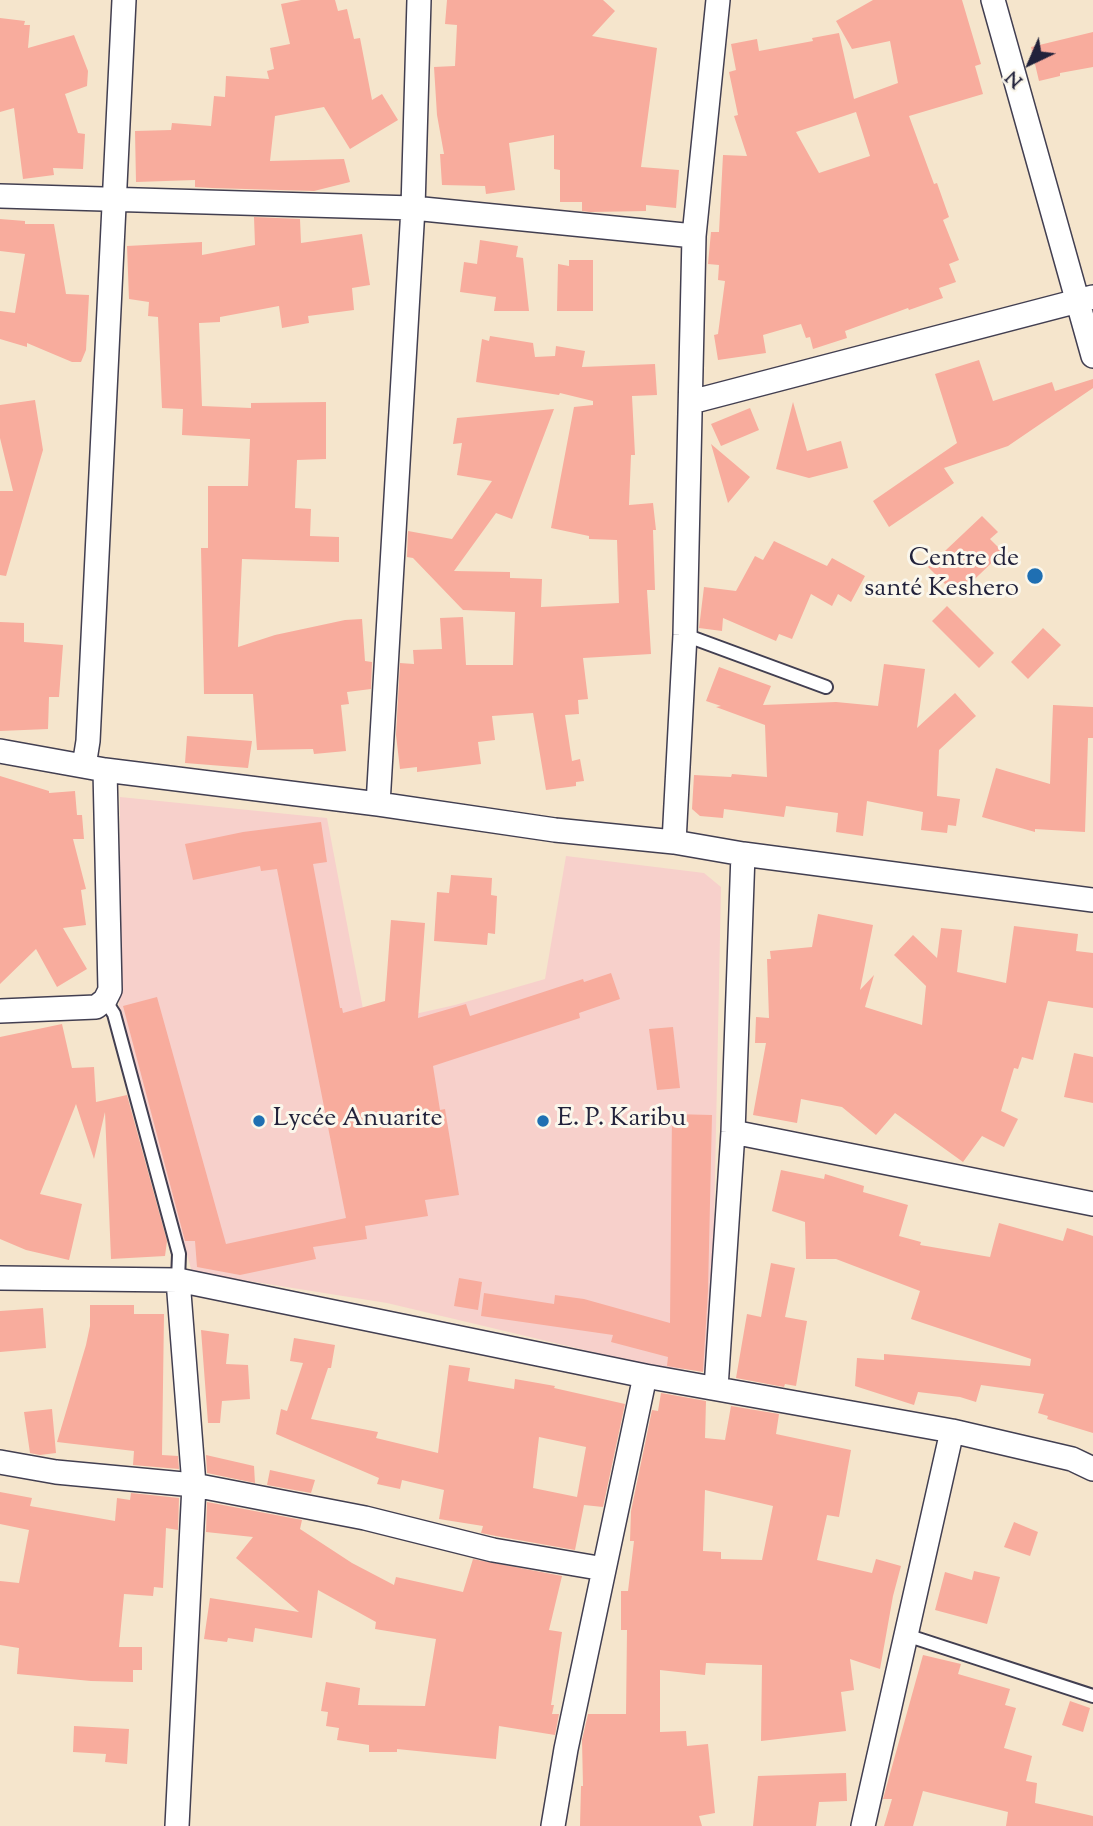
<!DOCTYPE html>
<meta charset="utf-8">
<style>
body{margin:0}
#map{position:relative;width:1093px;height:1826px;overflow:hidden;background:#f5e5cc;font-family:"Sorts Mill Goudy",serif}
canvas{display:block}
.north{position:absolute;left:995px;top:28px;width:70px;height:70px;-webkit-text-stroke:5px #fbf7ec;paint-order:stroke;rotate:224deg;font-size:19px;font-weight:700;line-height:28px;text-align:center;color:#22223b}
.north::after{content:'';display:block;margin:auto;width:24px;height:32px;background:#22223b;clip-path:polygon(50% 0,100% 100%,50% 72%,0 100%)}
</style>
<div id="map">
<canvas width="1093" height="1826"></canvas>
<div class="north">N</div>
</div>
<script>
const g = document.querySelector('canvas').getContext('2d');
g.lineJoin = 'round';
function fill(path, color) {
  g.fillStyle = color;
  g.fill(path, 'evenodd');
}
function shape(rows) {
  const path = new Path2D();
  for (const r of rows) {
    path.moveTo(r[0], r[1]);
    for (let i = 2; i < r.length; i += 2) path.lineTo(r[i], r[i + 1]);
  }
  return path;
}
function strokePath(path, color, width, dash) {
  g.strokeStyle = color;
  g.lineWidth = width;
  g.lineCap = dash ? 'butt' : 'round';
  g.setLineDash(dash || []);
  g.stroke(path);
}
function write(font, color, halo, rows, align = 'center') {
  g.font = font + ' "Sorts Mill Goudy",serif';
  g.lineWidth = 6;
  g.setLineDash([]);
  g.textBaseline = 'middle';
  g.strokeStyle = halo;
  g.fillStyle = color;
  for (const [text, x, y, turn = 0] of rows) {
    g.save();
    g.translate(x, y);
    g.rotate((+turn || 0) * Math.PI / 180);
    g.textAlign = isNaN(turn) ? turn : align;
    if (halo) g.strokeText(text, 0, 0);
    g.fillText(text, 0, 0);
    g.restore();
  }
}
const built = shape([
 [120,797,327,818,366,1025,455,1005,545,979,566,856,704,873,721,887,711,1371,656,1367,387,1303,192,1272,119,1016]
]);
const building = shape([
 [301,0,335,0,338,11,347,9,354,39,360,38,372,100,382,94,398,120,350,149,324,107,275,116,270,161,344,159,350,182,314,191,212,188,195,187,195,180,136,182,135,131,171,130,172,123,211,126,214,96,225,97,226,76,269,79,267,71,274,69,270,48,290,44,281,4],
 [447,0,603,0,615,11,592,36,657,48,641,167,679,170,676,208,646,205,646,211,590,212,582,211,582,202,560,202,560,170,554,169,554,135,509,143,515,190,486,194,485,186,442,185,440,154,444,154,437,115,434,67,455,66,457,25,445,24],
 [873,0,962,0,981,64,975,66,983,94,909,116,934,184,937,183,949,217,943,220,959,260,949,264,956,282,939,288,943,298,909,310,908,308,845,331,847,338,813,349,810,337,806,338,801,324,763,335,766,353,718,360,714,335,718,334,725,281,718,280,719,265,708,264,711,232,719,232,723,155,747,156,734,116,738,115,729,72,736,70,731,44,757,39,759,51,813,41,812,38,839,33,854,99,898,83,890,41,852,49,836,21],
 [856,112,870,156,819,173,796,132],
 [0,18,25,21,24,25,30,25,28,48,74,35,88,71,87,86,65,94,78,133,85,134,83,169,53,168,54,175,23,179,14,108,0,112],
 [1093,32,1093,67,1060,73,1060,76,1039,81,1031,47],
 [254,217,300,219,301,243,362,234,370,285,352,288,354,310,308,316,309,323,282,328,279,306,220,317,220,322,199,323,202,406,251,408,251,403,326,402,326,459,297,460,295,508,311,509,310,536,339,537,339,562,242,559,238,647,275,635,345,620,362,619,365,661,372,662,371,689,347,692,349,704,341,705,346,751,314,754,313,749,257,750,253,694,204,694,201,548,208,548,208,486,248,486,250,439,182,435,183,409,162,408,158,317,148,316,149,302,129,299,127,246,202,242,202,255,255,245],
 [0,219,25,221,25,224,54,224,66,294,89,295,86,350,81,362,72,362,27,343,27,347,0,339,0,311,15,313,25,254,0,251],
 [480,240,518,246,516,257,523,258,529,311,494,311,496,297,460,292,464,262,477,264],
 [569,260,593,260,593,311,557,311,558,264,569,266],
 [490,336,533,343,535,357,555,356,556,346,585,351,582,367,655,364,657,395,632,396,635,455,631,455,629,505,653,503,656,530,653,530,655,590,647,590,651,654,583,658,588,699,578,700,579,714,565,715,572,761,580,759,584,781,576,782,576,786,546,790,533,713,492,716,495,740,478,742,481,764,417,772,417,767,400,769,396,735,400,663,414,664,413,650,442,649,440,618,463,617,466,665,513,665,515,612,463,610,413,558,407,557,408,531,452,539,492,481,457,475,462,443,453,444,457,418,554,409,512,519,496,513,454,571,510,572,510,578,542,579,541,607,619,603,617,540,589,539,589,536,551,528,574,407,593,405,593,401,560,393,559,395,476,382,482,339,489,341],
 [979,360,993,401,1052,382,1055,391,1093,379,1093,388,1008,446,944,468,954,483,889,527,873,501,957,443,935,374],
 [35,400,43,450,6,576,0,575,0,491,13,491,0,438,0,405],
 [793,402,807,451,841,441,848,468,809,478,776,469],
 [750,408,759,430,721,446,711,424],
 [711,444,750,477,728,503],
 [982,516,998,532,990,539,1003,552,957,596,928,567],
 [774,541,827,566,832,558,865,576,851,602,838,594,832,606,811,594,792,639,779,634,776,641,723,618,722,631,699,628,704,587,736,591,755,556,763,560],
 [947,606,994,653,979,668,932,621],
 [0,622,24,623,24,642,63,645,59,697,49,697,48,729,0,731],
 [1043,628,1061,645,1028,679,1011,662],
 [884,664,925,669,917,728,955,693,976,716,939,750,937,796,960,799,956,826,948,825,947,833,921,830,923,812,867,801,863,836,836,832,838,813,786,806,784,817,724,809,723,818,700,816,692,809,694,775,731,777,732,774,767,777,765,725,716,707,721,706,706,701,719,667,771,686,763,705,836,702,878,706],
 [1053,705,1093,707,1093,738,1088,738,1085,832,1035,829,1035,832,982,817,996,768,1050,784],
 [187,736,252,741,248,768,185,763],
 [0,776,49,791,49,793,75,791,77,815,82,815,84,839,73,839,86,889,81,890,86,925,63,928,87,969,57,987,36,949,0,984],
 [321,822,327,862,313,864,340,1008,342,1008,343,1013,385,1001,391,920,425,923,418,1018,466,1004,470,1016,583,979,584,982,611,973,620,999,579,1013,580,1018,433,1066,440,1110,445,1109,459,1195,425,1200,428,1216,365,1226,367,1239,313,1247,316,1259,240,1275,197,1267,195,1241,185,1241,123,1006,157,997,226,1244,346,1218,277,869,261,871,260,866,193,880,185,844,243,832],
 [451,875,492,878,491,895,497,896,495,934,488,933,487,945,434,941,437,892,449,893],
 [818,914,873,925,860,990,874,975,865,1007,922,1025,926,986,894,955,913,935,937,958,941,928,962,930,957,972,1006,983,1014,926,1078,934,1076,951,1093,953,1093,1008,1048,1001,1033,1060,1022,1057,1018,1069,1014,1068,1001,1111,1018,1119,1004,1147,982,1136,963,1162,895,1113,876,1135,842,1107,801,1099,797,1123,753,1115,766,1043,755,1043,756,1017,769,1018,767,959,771,959,770,951,812,947],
 [62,1024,72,1068,94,1067,96,1102,127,1095,167,1241,165,1256,111,1259,105,1112,94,1159,76,1104,40,1194,82,1204,69,1260,26,1250,0,1239,0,1037],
 [673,1027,680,1088,657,1090,649,1029],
 [1074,1053,1093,1057,1093,1103,1064,1097],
 [672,1114,712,1115,708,1291,703,1372,667,1366,668,1357,611,1342,613,1335,481,1316,484,1293,554,1304,555,1295,584,1299,670,1323],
 [781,1170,824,1179,825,1174,864,1186,863,1192,908,1205,899,1236,921,1242,920,1245,990,1257,999,1223,1063,1241,1067,1228,1093,1236,1093,1433,1047,1419,1048,1416,1038,1413,1044,1394,981,1385,976,1402,960,1397,918,1392,914,1405,855,1386,857,1358,884,1360,884,1354,1030,1366,1031,1359,911,1319,920,1291,836,1259,806,1259,805,1222,772,1211],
 [771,1263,795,1268,785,1317,807,1321,796,1386,785,1384,784,1387,736,1378,747,1314,761,1317],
 [459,1278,482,1282,478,1310,454,1306],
 [90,1305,134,1305,134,1314,164,1314,162,1455,178,1456,179,1469,133,1465,134,1451,57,1442,86,1345,90,1326],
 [43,1308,46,1348,0,1352,0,1311],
 [201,1330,229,1334,226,1364,248,1365,250,1399,222,1401,220,1423,208,1423],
 [294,1338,335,1345,331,1368,328,1368,311,1419,378,1432,376,1438,438,1453,449,1365,470,1368,468,1381,514,1389,515,1379,555,1386,554,1388,625,1404,603,1507,584,1505,575,1550,496,1536,481,1533,483,1526,439,1519,444,1490,402,1480,400,1489,377,1484,379,1478,276,1434,281,1409,287,1411,303,1363,290,1361],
 [539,1437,586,1447,577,1497,533,1488],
 [661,1393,706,1401,705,1438,725,1440,731,1406,779,1414,776,1434,851,1450,839,1517,827,1515,817,1560,872,1573,876,1559,901,1566,893,1596,880,1669,850,1659,854,1690,841,1692,846,1731,761,1741,762,1665,706,1663,705,1675,660,1670,660,1732,686,1731,687,1746,708,1744,715,1813,699,1816,702,1826,580,1826,581,1786,583,1786,582,1740,588,1714,626,1714,627,1630,621,1630,621,1591,628,1591,634,1541,630,1541,631,1511,652,1410,658,1411],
 [705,1490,773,1506,762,1560,721,1559,721,1552,703,1551],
 [52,1409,56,1453,40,1455,30,1453,24,1412],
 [206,1455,254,1466,255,1483,207,1473],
 [270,1470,315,1480,311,1493,267,1485],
 [0,1492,32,1498,30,1506,115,1521,117,1498,130,1500,131,1493,179,1498,178,1530,166,1528,163,1588,154,1587,153,1596,124,1594,119,1647,142,1647,142,1670,133,1670,133,1682,91,1681,17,1674,19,1648,0,1645,0,1581,19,1583,29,1530,0,1524],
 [207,1502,302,1520,300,1529,352,1563,394,1585,396,1577,463,1592,473,1559,562,1576,549,1630,562,1632,551,1705,554,1705,552,1714,559,1714,555,1735,499,1726,496,1759,397,1749,397,1752,369,1752,369,1745,337,1740,339,1728,326,1726,328,1712,321,1711,326,1682,360,1688,358,1705,425,1706,436,1639,375,1629,376,1622,318,1590,312,1638,255,1628,253,1642,228,1638,227,1642,204,1639,210,1598,299,1612,236,1558,253,1537,206,1532],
 [1014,1522,1038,1532,1030,1556,1004,1547],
 [974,1571,1000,1577,987,1624,935,1610,945,1572,972,1580],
 [923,1655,961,1664,958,1674,1010,1689,1005,1705,1016,1708,1004,1748,1032,1756,1026,1781,1037,1783,1035,1803,1093,1816,1093,1826,1006,1826,1008,1812,923,1791,913,1826,884,1826,892,1799,883,1799],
 [1070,1701,1090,1708,1083,1732,1062,1725],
 [74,1726,129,1729,127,1764,105,1762,106,1754,73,1752],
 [846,1773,847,1801,819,1802,816,1826,753,1826,758,1776]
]);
const lane = shape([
 [685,635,826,687],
 [105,1000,114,1014,179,1254,178,1280],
 [906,1635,1093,1696]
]);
const street = shape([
 [993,0,1093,356],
 [0,196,413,208,694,236],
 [691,402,1093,297],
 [0,751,105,770,378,804,555,830,674,842,743,854,1093,900],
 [84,766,88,741,124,0],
 [378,804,413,208,419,0],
 [674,842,685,635,694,236,718,0],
 [0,1011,96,1007,105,1000,110,990,105,770],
 [733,1132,1093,1204],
 [0,1278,178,1280,645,1376,952,1431,1072,1459,1093,1469],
 [716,1388,733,1132,743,854],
 [0,1462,56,1472,194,1485,365,1518,493,1550,604,1569],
 [177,1826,194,1485,178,1280],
 [553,1826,566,1749,645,1376],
 [863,1826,952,1431]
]);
const markers = [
 [1035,576,9,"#1f6fb2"],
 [259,1121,7,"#1f6fb2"],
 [543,1121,7,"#1f6fb2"]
];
const poiNames = [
 ["Centre de",1019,561,"right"],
 ["santé Keshero",1019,591,"right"],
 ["Lycée Anuarite",273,1121],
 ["E. P. Karibu",557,1121]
];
fill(built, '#f7d0cb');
fill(building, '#f8ac9d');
strokePath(lane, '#423f51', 16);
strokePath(street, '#423f51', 26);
strokePath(lane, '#fff', 12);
strokePath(street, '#fff', 23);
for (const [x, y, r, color] of markers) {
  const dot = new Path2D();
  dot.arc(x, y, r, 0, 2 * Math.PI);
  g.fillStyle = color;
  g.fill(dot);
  strokePath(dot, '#fbf7ec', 2.5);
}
write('26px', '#22223b', '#fbf7ec', poiNames, 'left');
</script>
